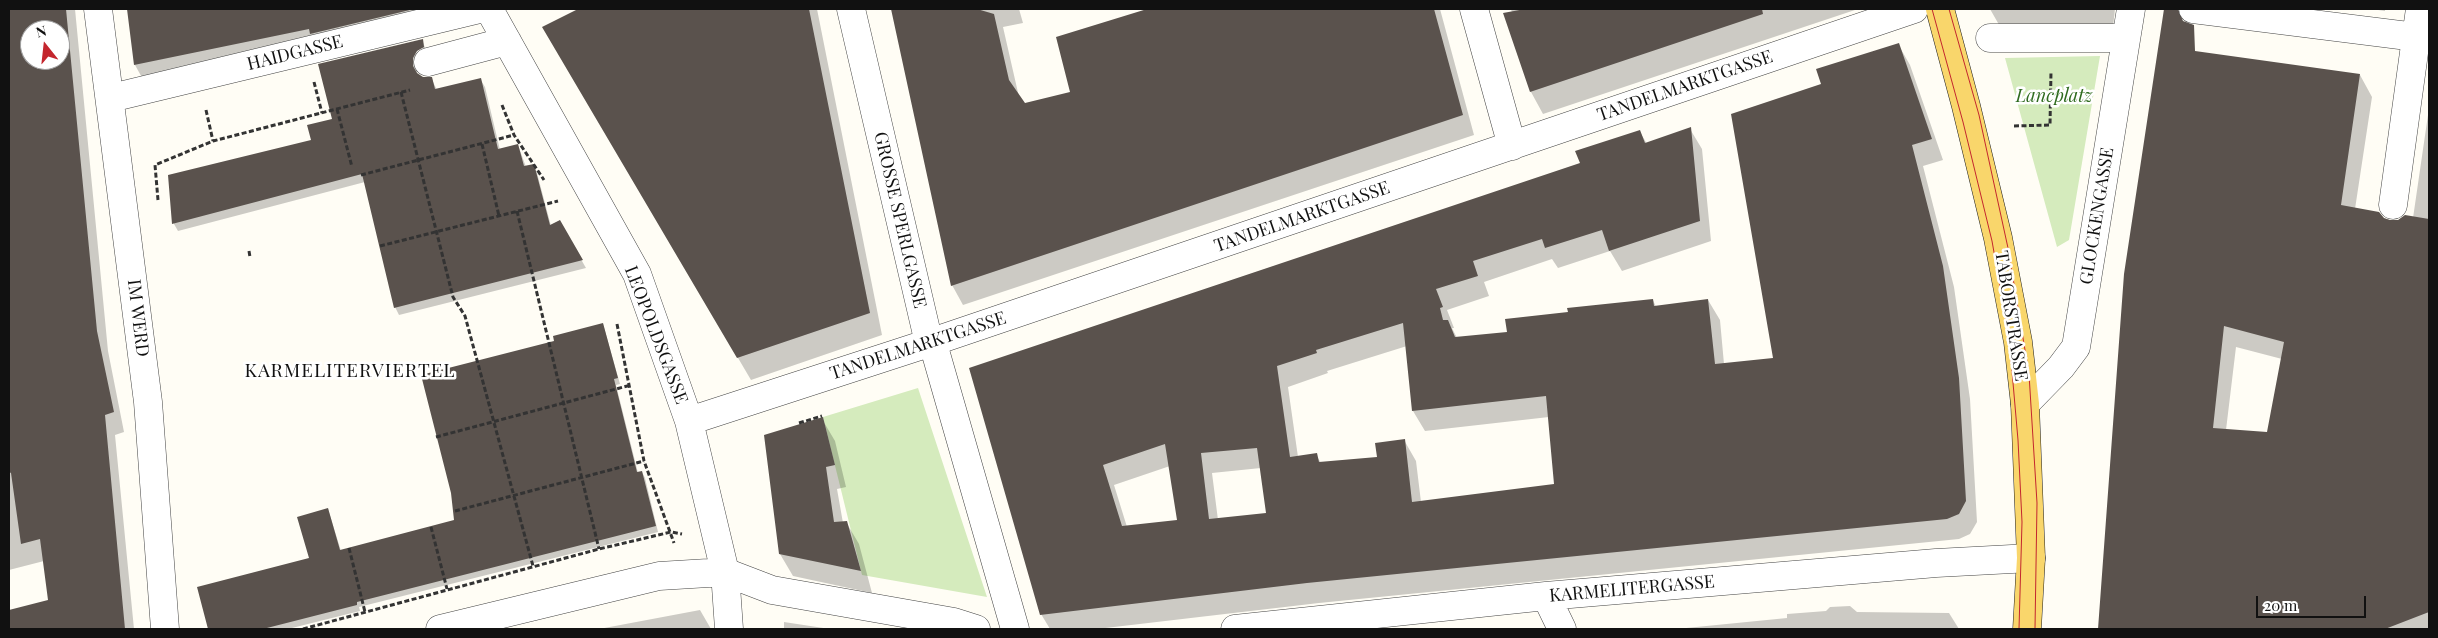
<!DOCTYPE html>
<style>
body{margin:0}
#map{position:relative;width:2438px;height:638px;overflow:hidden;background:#fffdf5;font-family:"Playfair Display",serif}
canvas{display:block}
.frame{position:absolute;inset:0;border:10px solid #111;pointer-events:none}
.north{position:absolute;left:20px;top:20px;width:50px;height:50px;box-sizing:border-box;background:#fff;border:1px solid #a0a0a0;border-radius:50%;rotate:344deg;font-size:14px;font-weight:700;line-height:20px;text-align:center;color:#111}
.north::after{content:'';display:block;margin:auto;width:18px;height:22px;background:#c4262e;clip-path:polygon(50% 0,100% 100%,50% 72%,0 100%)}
.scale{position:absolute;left:2256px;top:596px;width:110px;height:22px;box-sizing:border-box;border:2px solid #111;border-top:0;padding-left:6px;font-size:15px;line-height:18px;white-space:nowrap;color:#111;-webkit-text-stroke:4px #fff;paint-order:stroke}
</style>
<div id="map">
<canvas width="2438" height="638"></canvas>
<div class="frame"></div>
<div class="north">N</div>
<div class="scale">20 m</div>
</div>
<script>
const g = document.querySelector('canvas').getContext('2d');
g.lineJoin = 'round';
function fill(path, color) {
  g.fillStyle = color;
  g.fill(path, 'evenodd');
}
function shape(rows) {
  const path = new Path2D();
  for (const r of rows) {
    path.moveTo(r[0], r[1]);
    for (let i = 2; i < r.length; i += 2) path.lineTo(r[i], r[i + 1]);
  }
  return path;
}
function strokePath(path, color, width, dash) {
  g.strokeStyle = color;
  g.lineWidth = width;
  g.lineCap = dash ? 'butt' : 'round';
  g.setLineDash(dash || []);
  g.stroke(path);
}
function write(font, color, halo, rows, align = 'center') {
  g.font = font + ' "Playfair Display",serif';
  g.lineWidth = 5;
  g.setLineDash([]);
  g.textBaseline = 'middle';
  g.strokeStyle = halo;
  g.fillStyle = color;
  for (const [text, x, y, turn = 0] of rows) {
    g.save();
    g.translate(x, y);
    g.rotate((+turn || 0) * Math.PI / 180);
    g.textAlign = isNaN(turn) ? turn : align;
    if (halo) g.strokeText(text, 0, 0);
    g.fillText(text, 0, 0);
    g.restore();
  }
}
const green = shape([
 [2100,56,2069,240,2057,247,2005,58],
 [918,388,987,597,862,575,823,417]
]);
const shadow = shape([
 [9,9,75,9,108,351,124,432,115,435,134,629,9,629,9,611,49,601,44,561,9,570,9,311,15,310,9,283],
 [30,30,60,30,60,60,30,60],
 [128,9,432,9,145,83,135,65],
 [580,9,817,9,882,335,751,380,544,28],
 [893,9,1019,9,1023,23,1003,27,1019,97,1024,104,1072,93,1058,38,1151,9,1153,11,1161,9,1440,9,1474,135,963,305,952,285],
 [1511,9,1858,9,1543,114,1531,92,1505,14,1512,13],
 [1990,9,2115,9,2113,27,2002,30],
 [2371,9,2385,9,2385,11],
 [422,40,428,55,417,67,417,74,423,78,431,78,437,90,480,79,485,87,500,150,518,145,526,167,533,165,537,173,551,226,559,221,586,268,399,315,395,307,365,182,178,231,174,224,170,176,313,141,333,120],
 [420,48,425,48,412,56],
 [1898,44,1910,65,1943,160,1923,166,1954,287,1970,399,1977,522,1970,534,1959,539,1319,603,1097,629,1050,629,1041,614,971,369,1581,164,1640,132,1647,144,1690,129,1702,149,1711,241,1622,271,1610,251,1558,268,1552,259,1484,282,1489,296,1447,310,1454,328,1452,328,1457,338,1509,333,1569,314,1653,300,1656,307,1708,300,1720,320,1724,364,1774,359,1823,84],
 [1407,346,1413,411,1425,431,1549,417,1555,486,1421,502,1416,461,1404,440,1378,458,1321,463,1316,455,1298,457,1288,387,1328,373,1327,371],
 [1170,466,1178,521,1127,527,1114,485],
 [1261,468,1267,515,1218,520,1212,473],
 [2360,75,2372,97,2355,209,2390,222,2413,218,2429,108,2429,629,2099,629,2126,274],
 [2236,347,2282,359,2268,433,2226,430],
 [603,324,620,384,616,385,638,473,642,472,645,478,658,532,359,607,360,611,288,629,209,629,198,588,311,559,328,509,341,551,455,521,556,342],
 [822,419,835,441,846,487,837,489,843,523,846,522,859,544,872,593,793,576,780,554],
 [1850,606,1857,612,1949,613,1959,629,1676,629,1787,618,1787,614,1826,611,1830,607],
 [700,610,711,629,599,629],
 [784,622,830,629,784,629]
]);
const building = shape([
 [9,9,66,9,97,331,114,412,105,415,125,629,9,629,9,610,48,600,40,539,21,544,11,473,9,472],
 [30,30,60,30,60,60,30,60],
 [127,9,414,9,310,34,309,29,134,65],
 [578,9,809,9,870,313,737,358,542,27],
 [891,9,977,9,994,14,1009,80,1025,103,1070,92,1056,37,1147,9,1434,9,1463,115,951,286],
 [1525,9,1762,9,1763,14,1530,92,1503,13],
 [2164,9,2178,9,2183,21,2194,25,2195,51,2360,74,2341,205,2379,212,2384,218,2390,220,2398,220,2405,215,2429,219,2429,612,2385,629,2098,629,2124,274],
 [2224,326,2284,342,2267,432,2213,428],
 [423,39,424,47,417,51,413,58,413,66,417,73,423,77,432,77,435,89,481,78,498,149,518,144,524,166,534,164,550,225,560,220,583,260,394,308,362,174,172,224,168,175,311,140,307,125,332,119,318,64],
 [1899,43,1932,139,1912,145,1943,266,1959,378,1966,501,1959,514,1947,519,1307,583,1040,615,969,368,1580,163,1575,151,1640,130,1645,143,1691,127,1700,221,1609,251,1602,230,1545,248,1542,239,1473,261,1478,276,1436,289,1443,307,1440,308,1443,320,1448,320,1455,337,1507,332,1505,319,1568,312,1567,308,1653,299,1654,306,1708,299,1715,364,1773,358,1731,114,1821,84,1816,69],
 [1403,323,1412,411,1546,396,1554,484,1412,502,1405,439,1375,443,1377,457,1319,462,1317,453,1290,457,1277,366,1317,353,1316,350],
 [1165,444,1177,520,1122,526,1103,465],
 [1257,448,1266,513,1209,519,1201,453],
 [603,323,618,378,614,379,637,472,642,471,656,526,357,602,357,605,263,629,208,629,197,587,309,558,297,517,328,508,340,550,454,520,451,493,421,375,554,341,553,336],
 [823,417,835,465,826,467,834,522,847,521,861,571,779,554,764,435]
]);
const path = shape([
 [314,82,322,113],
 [401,92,453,297,465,316,533,566],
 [502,105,514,135,544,180],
 [337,109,352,167],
 [206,110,213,141],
 [2014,126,2050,125,2051,71],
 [482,144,499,216],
 [361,175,514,135],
 [158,200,155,165,213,141,410,90],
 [517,211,599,549],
 [380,246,558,201],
 [249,251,250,257],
 [617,324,644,461,674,543],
 [799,423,822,416],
 [436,437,631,385],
 [455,511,644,461],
 [431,527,447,589],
 [349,548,365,612],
 [303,629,599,549,671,532,682,534]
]);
const minor = shape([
 [98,9,148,402,165,629],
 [489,9,637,274,689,421,725,572,729,629],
 [851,9,929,343,936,354,1015,629],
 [1474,9,1512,146],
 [2193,9,2416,37],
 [1990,38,2126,38],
 [428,62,507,41],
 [111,98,480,9],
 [2393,205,2420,9],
 [2025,404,2061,367,2076,347,2131,9],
 [689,421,929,343,1914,9],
 [1546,596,1562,629],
 [440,629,659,576,725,572,772,590,954,622,976,629],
 [1235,629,1546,596,1936,563,2031,558]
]);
const major = shape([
 [1940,9,1966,106,1998,238,2018,342,2025,404,2031,558,2027,629]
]);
const tram = shape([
 [1932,9,1963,122,1992,241,2009,337,2018,440,2022,522,2019,629],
 [1949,9,1979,115,2008,248,2029,374,2037,503,2035,629]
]);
const streetNames = [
 ["HAIDGASSE",295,53,-14],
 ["TANDELMARKTGASSE",1685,86,-19],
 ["GLOCKENGASSE",2097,216,-81],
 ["TANDELMARKTGASSE",1302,217,-19],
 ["GROSSE SPERLGASSE",900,220,77],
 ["TABORSTRASSE",2011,316,81],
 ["IM WERD",138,318,83],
 ["LEOPOLDSGASSE",656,335,69],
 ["TANDELMARKTGASSE",918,346,-18],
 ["KARMELITERGASSE",1632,589,-5]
];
const parkNames = [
 ["Lancplatz",2054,96]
];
const neighbourhoodNames = [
 ["KARMELITERVIERTEL",350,371]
];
fill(green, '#d5ebbd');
fill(shadow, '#0003');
fill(building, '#5a524d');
strokePath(minor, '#444', 29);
strokePath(major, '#222', 29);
strokePath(path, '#333', 3, [5, 2.5]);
strokePath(minor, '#fff', 28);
strokePath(major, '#f9d66b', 28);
strokePath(tram, '#c4262e', 1);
write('18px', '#111', '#fff', streetNames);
write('italic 18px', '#2f6b1f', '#fff', parkNames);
g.letterSpacing = '1px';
write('19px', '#111', '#fff', neighbourhoodNames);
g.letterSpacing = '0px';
</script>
